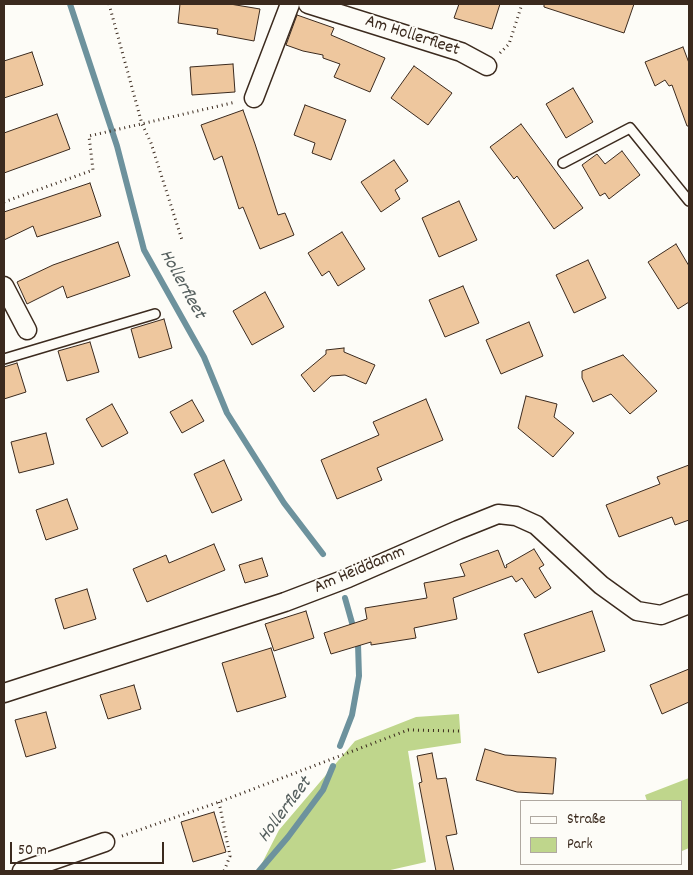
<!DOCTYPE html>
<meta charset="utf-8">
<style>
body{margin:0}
#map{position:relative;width:693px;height:875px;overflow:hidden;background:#fdfcf7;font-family:Dekko,sans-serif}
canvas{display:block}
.frame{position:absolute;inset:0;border:5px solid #3b2a1e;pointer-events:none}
.legend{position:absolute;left:520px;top:800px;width:162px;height:65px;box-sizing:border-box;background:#fdfcf7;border:1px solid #afa8a0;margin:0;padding:6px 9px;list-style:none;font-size:15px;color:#3b2a1e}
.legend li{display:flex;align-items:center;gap:10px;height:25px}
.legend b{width:25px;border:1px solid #afa8a0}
.scale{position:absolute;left:10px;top:842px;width:154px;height:22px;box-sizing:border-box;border:2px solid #3b2a1e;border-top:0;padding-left:6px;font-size:15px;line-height:18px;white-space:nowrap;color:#3b2a1e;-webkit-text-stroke:4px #fdfcf7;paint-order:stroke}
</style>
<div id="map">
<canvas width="693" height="875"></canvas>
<div class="frame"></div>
<ul class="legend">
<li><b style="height:6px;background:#fdfcf7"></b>Straße</li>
<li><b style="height:14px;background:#bfd68c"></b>Park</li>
</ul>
<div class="scale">50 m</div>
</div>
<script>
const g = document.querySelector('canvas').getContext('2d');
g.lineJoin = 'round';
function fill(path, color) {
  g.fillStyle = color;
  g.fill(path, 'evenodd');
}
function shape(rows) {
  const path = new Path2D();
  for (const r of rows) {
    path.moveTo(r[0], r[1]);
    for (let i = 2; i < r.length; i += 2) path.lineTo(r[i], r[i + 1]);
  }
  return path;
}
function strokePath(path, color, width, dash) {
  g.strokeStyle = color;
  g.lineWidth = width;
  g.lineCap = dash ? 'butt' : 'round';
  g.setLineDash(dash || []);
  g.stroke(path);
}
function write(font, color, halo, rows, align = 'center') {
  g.font = font + ' Dekko,sans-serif';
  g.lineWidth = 4;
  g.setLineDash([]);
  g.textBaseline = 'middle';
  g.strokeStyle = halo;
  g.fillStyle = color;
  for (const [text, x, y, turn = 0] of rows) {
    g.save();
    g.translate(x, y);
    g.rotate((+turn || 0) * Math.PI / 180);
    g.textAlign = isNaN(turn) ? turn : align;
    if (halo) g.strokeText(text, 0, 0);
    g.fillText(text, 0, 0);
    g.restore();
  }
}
const green = shape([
 [459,714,461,743,408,751,426,862,386,871,258,871,279,830,355,741,416,717],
 [689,778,689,848,682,851,682,801,647,801,645,795]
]);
const stream = shape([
 [70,4,117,146,144,250,204,357,227,413,284,503,323,554],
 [340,746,352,715,359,676,358,644,345,598],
 [259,871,288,837,323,790,333,766]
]);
const building = shape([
 [180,4,230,4,260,9,254,41,217,34,218,29,178,23,180,4],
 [459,4,500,4,492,29,454,18,459,4],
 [544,4,634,4,624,33,544,7,544,4],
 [297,15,334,28,331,35,385,58,370,92,334,77,340,64,323,58,323,55,303,51,286,45,297,15],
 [683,47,689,63,689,126,687,126,672,85,669,86,665,80,655,86,645,62,683,47],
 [32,52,43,85,4,98,4,61,32,52],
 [233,64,235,92,192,95,190,67,233,64],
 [414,66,452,93,428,125,391,98,414,66],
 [573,88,593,122,566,138,546,104,573,88],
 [305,105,346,120,331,160,312,153,315,143,294,135,305,105],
 [243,110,255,144,278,215,285,213,294,235,260,249,243,207,239,209,222,156,214,160,201,125,243,110],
 [57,114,70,149,4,173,4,133,57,114],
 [521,124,583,208,554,229,517,176,514,179,490,147,521,124],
 [622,151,640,175,609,199,605,193,600,196,582,165,597,154,605,164,622,151],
 [394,160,408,181,395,190,400,199,381,212,361,182,394,160],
 [90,183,101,216,37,237,33,226,4,240,4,212,90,183],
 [459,201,477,240,439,257,422,218,459,201],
 [342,232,365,269,338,286,329,271,322,276,308,253,342,232],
 [118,242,130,276,67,298,63,286,27,304,17,282,53,265,118,242],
 [676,244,689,266,689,302,678,309,648,262,676,244],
 [588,260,606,298,574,313,556,275,588,260],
 [463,286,479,323,445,337,429,300,463,286],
 [265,292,284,327,252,345,233,311,265,292],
 [164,319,172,348,139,358,131,329,164,319],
 [529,322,543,356,501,374,486,340,529,322],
 [90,342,99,372,67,381,58,351,90,342],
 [344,348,344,352,375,365,366,384,345,375,331,376,314,392,301,375,326,354,326,350,344,348],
 [623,355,657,391,630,414,611,394,593,402,582,378,582,371,623,355],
 [17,363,26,392,4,399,4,367,17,363],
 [526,396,557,404,554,417,574,433,553,457,518,428,526,396],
 [426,399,443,440,377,468,382,480,337,499,321,460,379,435,373,422,426,399],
 [192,400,204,421,182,433,170,412,192,400],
 [112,404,128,433,102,447,86,419,112,404],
 [46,433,54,464,19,473,11,442,46,433],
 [224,460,242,500,212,513,194,474,224,460],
 [689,465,689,520,675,525,672,517,619,537,606,505,660,484,657,477,689,465],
 [67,499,78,529,46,540,36,510,67,499],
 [214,544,225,570,147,602,133,569,166,555,169,563,214,544],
 [534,549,544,565,539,568,551,588,535,598,522,578,516,582,512,576,453,598,457,619,414,628,416,638,371,645,371,642,331,654,324,633,367,619,365,608,427,598,424,583,465,576,460,564,498,550,505,568,507,567,506,565,534,549],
 [262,558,268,576,245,583,239,565,262,558],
 [87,589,96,619,64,629,55,599,87,589],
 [306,611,314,638,274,651,265,624,306,611],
 [592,611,605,651,538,673,524,634,592,611],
 [271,648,286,697,237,712,222,663,271,648],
 [689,669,689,702,662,714,650,685,689,669],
 [134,685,141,709,108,719,100,695,134,685],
 [46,712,56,748,26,757,15,720,46,712],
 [485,749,505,755,556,758,553,794,517,792,476,780,485,749],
 [432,753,437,779,446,778,457,834,446,836,454,871,436,871,419,783,422,782,417,756,432,753],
 [214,812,226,852,193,862,181,822,214,812]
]);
const path = shape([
 [109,4,142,124,151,143,182,240],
 [500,53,509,44,522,4],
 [4,202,93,170,89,136,236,102],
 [219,802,230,856,224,871],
 [122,836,219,802,408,730,459,731]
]);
const service = shape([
 [563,163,630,128,689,201],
 [4,359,155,314]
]);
const minor = shape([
 [308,4,461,52,487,66],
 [254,98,290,4],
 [4,286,27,330],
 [4,693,285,602,348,578,458,530,498,514,516,516,536,525,601,585,637,611,661,615,689,604],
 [22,871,105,842]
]);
const streetNames = [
 ["Am Hollerfleet",412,37,18],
 ["Am Heiddamm",360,571,-23]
];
const waterNames = [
 ["Hollerfleet",181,285,61],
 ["Hollerfleet",286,811,-53]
];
fill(green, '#bfd68c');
strokePath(stream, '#6d929d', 6);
fill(building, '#eec79e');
strokePath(building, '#3b2a1e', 1);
strokePath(service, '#3b2a1e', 12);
strokePath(minor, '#3b2a1e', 21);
strokePath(path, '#3b2a1e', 3, [1, 4]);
strokePath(service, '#fdfcf7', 9);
strokePath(minor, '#fdfcf7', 18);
write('18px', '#3b2a1e', '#fdfcf7', streetNames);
write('italic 19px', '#545e5d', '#fdfcf7', waterNames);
</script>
